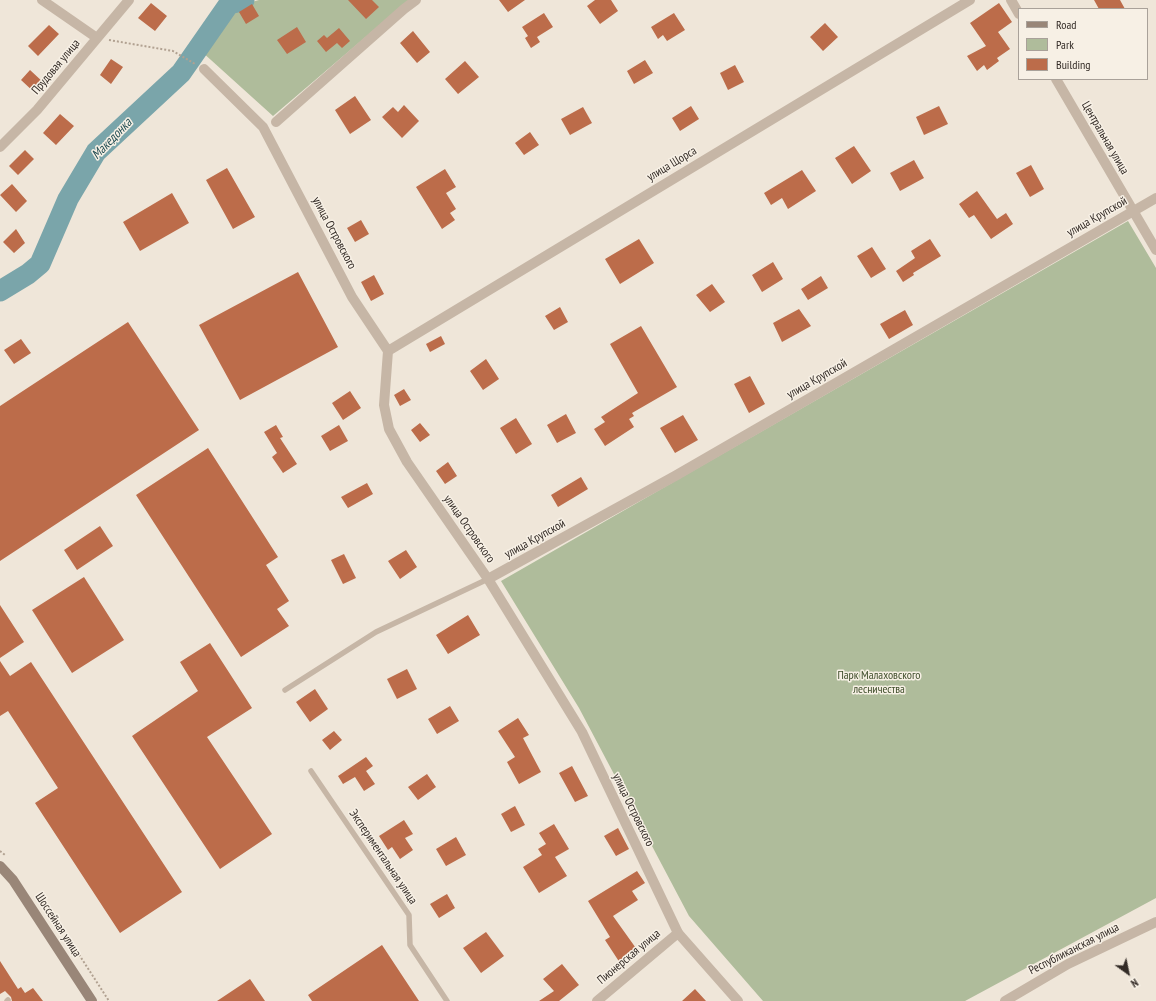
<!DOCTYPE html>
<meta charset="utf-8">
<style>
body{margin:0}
#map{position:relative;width:1156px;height:1001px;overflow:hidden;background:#efe6d9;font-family:"PT Sans Narrow",sans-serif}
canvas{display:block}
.legend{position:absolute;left:1018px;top:8px;width:130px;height:72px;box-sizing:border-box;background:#f7f0e5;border:1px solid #a9a199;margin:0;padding:5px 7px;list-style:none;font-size:12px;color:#332b26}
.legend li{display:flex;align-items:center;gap:8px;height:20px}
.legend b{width:20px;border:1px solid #a9a199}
.north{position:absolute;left:1108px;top:953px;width:40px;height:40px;-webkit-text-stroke:3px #f7f0e5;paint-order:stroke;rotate:147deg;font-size:11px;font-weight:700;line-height:16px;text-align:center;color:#332b26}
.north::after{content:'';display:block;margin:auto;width:14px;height:18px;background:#332b26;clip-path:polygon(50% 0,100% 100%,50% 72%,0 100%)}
</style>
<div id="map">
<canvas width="1156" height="1001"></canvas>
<ul class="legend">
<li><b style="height:5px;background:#998678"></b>Road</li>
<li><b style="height:11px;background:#afbc9b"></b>Park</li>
<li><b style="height:11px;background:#bc6c4a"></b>Building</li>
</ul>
<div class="north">N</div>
</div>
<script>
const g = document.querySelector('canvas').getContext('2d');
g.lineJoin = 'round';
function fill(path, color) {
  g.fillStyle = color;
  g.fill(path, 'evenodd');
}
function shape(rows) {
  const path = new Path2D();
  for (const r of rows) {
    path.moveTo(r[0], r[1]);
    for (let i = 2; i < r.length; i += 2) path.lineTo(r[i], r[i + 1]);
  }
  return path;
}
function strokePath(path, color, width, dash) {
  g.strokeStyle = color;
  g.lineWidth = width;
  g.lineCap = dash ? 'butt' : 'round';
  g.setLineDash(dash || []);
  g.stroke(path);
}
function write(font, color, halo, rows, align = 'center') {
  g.font = font + ' "PT Sans Narrow",sans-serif';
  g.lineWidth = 3;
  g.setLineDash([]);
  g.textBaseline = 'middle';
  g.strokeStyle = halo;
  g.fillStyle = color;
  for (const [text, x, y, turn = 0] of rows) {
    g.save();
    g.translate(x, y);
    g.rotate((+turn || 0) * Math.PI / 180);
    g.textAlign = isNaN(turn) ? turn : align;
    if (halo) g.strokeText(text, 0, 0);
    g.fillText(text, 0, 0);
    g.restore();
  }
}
const green = shape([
 [259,0,409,0,273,116,201,51,230,8],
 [1128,221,1156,268,1156,898,965,1001,763,1001,689,916,579,708,501,581]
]);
const river = shape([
 [0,291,28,274,40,264,68,199,96,152,181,73,229,4,244,0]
]);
const building = shape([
 [348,0,372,0,379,7,366,19],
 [499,0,525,0,508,12],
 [595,0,611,0,618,11,600,24,587,6],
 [1094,0,1120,0,1125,9,1099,9],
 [151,3,167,16,155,31,138,18],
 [999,3,1012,22,998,32,1010,49,997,58,999,61,987,70,984,65,977,71,967,56,986,46,970,23],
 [252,4,259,16,246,24,239,12],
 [544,13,553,27,537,37,540,42,531,48,525,38,528,36,522,27],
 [674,13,685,30,667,41,663,35,658,39,651,27],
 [825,23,838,37,823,51,810,37],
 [49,25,59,34,38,56,28,46],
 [297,27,306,42,287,54,277,40],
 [339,28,350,41,342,48,337,43,326,52,317,41,324,35,327,38],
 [413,31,430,52,417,63,400,43],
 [111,59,123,67,111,84,100,75],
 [645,60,653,73,634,84,627,71],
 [465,61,479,77,458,94,445,79],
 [735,65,744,82,728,90,720,73],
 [30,70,44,83,35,93,21,80],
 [355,96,371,120,350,134,335,110],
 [404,105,419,121,402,138,382,117,393,107,398,112],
 [691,106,699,119,680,131,672,118],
 [939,106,948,124,924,135,916,117],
 [583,107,592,123,570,135,561,119],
 [60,114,74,126,56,145,43,133],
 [530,132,539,145,524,155,515,143],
 [854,146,871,171,852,184,835,158],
 [25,150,34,159,18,175,9,166],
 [914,160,924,178,900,191,890,173],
 [1031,165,1044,189,1030,197,1016,173],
 [227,168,255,217,233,229,206,180],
 [445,169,456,187,446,193,456,209,450,213,455,220,442,229,416,187],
 [802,170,816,191,788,209,782,198,771,205,764,193],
 [12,184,27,201,16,212,0,195],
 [977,191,997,219,1006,213,1013,224,991,239,974,215,969,218,959,204],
 [172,193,189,223,140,251,123,222],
 [361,220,369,234,355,242,347,228],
 [16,229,25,243,14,253,3,242],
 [639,239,654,263,620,284,605,259],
 [930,239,941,256,913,273,914,275,903,282,896,271,915,258,911,251],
 [872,247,886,269,871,278,857,256],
 [773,262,783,279,762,292,752,275],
 [298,272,338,347,240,400,199,325],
 [374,275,384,294,371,301,361,282],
 [821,276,828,288,808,300,801,289],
 [712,284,725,302,710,312,696,295],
 [560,307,568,322,554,330,545,316],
 [799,309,811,326,782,342,773,323],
 [905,310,913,325,889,339,880,324],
 [128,322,199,430,0,561,0,406],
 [641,326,677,387,632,413,634,416,629,419,634,427,605,446,594,429,605,422,601,417,638,393,610,344],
 [441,336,445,344,430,352,426,344],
 [21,339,31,353,14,364,4,350],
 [486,359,499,379,483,390,470,371],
 [750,376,765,404,749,413,734,384],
 [404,389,411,400,400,406,394,395],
 [350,391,361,408,343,420,332,403],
 [566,414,576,433,557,443,547,425],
 [683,415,698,440,675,453,660,428],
 [516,418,532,444,516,454,500,428],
 [420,423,430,435,420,442,411,430],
 [276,425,283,437,280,438,297,464,283,473,272,457,277,453,264,432],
 [339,425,348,441,330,451,321,436],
 [208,448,278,557,266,565,289,601,277,609,289,626,241,657,136,495],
 [448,462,457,476,445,484,436,471],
 [581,477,588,489,558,507,551,495],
 [367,483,373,494,348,508,341,497],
 [100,526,113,546,77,570,64,550],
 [406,550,417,567,400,579,388,561],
 [344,554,356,578,343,584,331,560],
 [84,577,124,640,72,673,32,610],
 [0,605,24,642,0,658],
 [468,615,480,635,448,654,436,635],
 [210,643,252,708,207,737,272,834,220,869,132,736,198,691,180,662],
 [0,661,10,676,31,662,182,892,120,933,35,803,58,788,8,711,0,716],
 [407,669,417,689,397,699,387,679],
 [315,689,328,709,310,722,296,702],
 [450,706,459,721,437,734,428,719],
 [518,718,529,735,523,738,541,772,519,784,507,762,515,757,498,731],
 [334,731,342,740,330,750,322,740],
 [366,757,373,766,366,771,375,784,364,791,355,777,343,784,338,776],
 [572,766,588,796,575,802,559,773],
 [427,774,436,787,418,800,408,787],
 [515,806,525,825,511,832,501,814],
 [404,820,413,834,405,838,413,850,400,859,392,847,388,850,379,836],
 [554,824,569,849,555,857,567,876,539,893,523,867,542,855,538,849,546,844,539,833],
 [618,828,629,849,616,856,604,836],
 [456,837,466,855,446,866,436,849],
 [637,871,645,883,632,891,638,900,613,916,638,951,620,963,605,940,610,937,588,901],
 [447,894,455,908,439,918,430,904],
 [486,932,504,956,481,973,463,948],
 [382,945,419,1001,312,1001,308,995],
 [0,961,18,989,21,987,25,993,33,988,43,1001,12,1001,11,997,5,991,0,994],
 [562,964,579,985,559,1001,539,1001,554,991,543,979],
 [250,979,265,1001,217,1001],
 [695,989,706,1001,682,1001]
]);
const path = shape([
 [109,40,173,51,195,64],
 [0,851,5,855],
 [40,899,58,922,109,1001]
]);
const service = shape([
 [285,690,376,632,488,579],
 [311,771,409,915,410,945,447,1001],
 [7,1001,8,1000]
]);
const minor = shape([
 [42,0,97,38],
 [1011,0,1019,14],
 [204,69,263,127,352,297,388,351,384,405,389,429,407,462,488,579,582,732,678,933],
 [1056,79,1156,250],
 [276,122,404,9,416,0],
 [0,147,37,110,129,0],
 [388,351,970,0],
 [488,579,675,476,1156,198],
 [1005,1001,1068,964,1156,922]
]);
const tertiary = shape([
 [597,1001,678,933,738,1001]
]);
const secondary = shape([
 [0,866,13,880,92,1001]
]);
const streetNames = [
 ["Прудовая улица",56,67,-50],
 ["Центральная улица",1105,138,60],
 ["улица Щорса",672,164,-31],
 ["улица Крупской",1097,217,-30],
 ["улица Островского",334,233,62],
 ["улица Крупской",817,379,-30],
 ["улица Островского",469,529,55],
 ["улица Крупской",535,539,-29],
 ["улица Островского",633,810,64],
 ["Экспериментальная улица",383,857,56],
 ["Шоссейная улица",58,925,57],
 ["Республиканская улица",1074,949,-27],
 ["Пионерская улица",629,957,-40]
];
const parkNames = [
 ["Парк Малаховского",879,676],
 ["лесничества",879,690]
];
const waterNames = [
 ["Македонка",112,139,-46]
];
fill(green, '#afbc9b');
strokePath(river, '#7aa5aa', 21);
fill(building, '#bc6c4a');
strokePath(path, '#b1a191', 2, [2, 2]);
strokePath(service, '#c6b6a6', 5.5);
strokePath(minor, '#c6b6a6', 10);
strokePath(tertiary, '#c6b6a6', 10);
strokePath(secondary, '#998678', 10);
write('12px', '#332b26', '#f7f0e5', streetNames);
write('12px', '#404f2c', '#f7f0e5', parkNames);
write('italic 13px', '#1f4b51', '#f7f0e5', waterNames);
</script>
